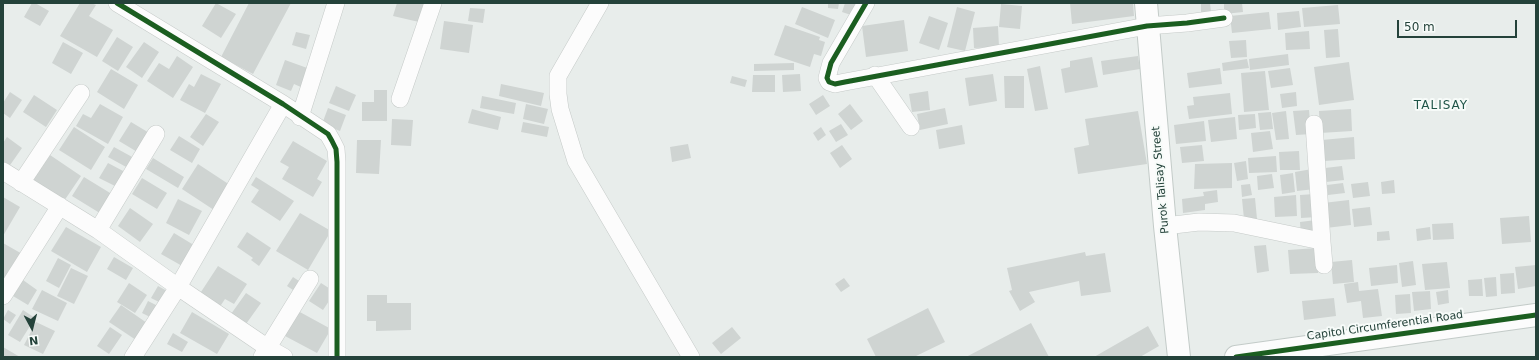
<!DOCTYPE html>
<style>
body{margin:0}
#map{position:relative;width:1539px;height:360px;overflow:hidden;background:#e8edeb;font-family:"DejaVu Sans",sans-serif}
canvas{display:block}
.frame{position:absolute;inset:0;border:4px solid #24423a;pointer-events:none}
.north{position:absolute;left:12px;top:308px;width:40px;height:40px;-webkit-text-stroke:3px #f7fbf9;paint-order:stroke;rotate:173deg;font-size:11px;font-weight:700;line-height:16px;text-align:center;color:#24423a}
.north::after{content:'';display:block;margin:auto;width:14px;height:18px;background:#24423a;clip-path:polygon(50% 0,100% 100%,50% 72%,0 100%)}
.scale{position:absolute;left:1397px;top:20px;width:120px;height:18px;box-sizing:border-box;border:2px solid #24423a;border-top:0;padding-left:5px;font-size:12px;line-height:14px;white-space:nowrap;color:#24423a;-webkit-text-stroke:3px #f7fbf9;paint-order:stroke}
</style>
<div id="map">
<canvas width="1539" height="360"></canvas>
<div class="frame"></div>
<div class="north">N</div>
<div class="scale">50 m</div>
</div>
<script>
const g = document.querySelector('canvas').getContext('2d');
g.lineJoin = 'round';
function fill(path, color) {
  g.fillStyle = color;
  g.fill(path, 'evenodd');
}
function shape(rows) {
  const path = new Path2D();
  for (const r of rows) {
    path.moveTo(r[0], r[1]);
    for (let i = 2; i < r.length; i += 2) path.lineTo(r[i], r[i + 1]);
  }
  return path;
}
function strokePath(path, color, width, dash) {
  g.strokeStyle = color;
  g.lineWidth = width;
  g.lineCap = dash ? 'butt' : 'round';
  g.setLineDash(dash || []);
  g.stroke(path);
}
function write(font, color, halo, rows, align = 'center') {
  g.font = font + ' "DejaVu Sans",sans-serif';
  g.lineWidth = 4;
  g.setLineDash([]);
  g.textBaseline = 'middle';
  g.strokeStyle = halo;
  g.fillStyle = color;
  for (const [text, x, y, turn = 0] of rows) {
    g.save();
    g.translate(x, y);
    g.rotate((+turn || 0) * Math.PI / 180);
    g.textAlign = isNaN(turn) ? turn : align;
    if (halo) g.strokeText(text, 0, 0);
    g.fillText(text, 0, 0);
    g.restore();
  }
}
const building = shape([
 [32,3,35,3,49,11,40,26,24,17],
 [80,3,91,3,96,5,89,16,113,30,97,57,60,36],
 [216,3,236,14,221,38,202,26],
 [249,3,291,3,253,74,221,57],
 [397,3,424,3,419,22,393,16],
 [828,3,839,3,838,9,828,8],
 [845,3,862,3,857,17,842,12],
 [1070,3,1133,3,1134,16,1072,24],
 [1201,3,1210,3,1211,12,1201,13],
 [1224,3,1242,3,1243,12,1224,14],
 [1001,4,1022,6,1020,29,999,27],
 [1338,5,1340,24,1304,27,1302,8],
 [802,7,835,20,828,38,795,24],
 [957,7,975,12,965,51,947,47],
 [470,8,485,9,483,23,468,21],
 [1299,11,1301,27,1278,30,1277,13],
 [1269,12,1271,29,1232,33,1230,16],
 [929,16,948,23,939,50,919,43],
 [904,20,908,51,866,57,862,26],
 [444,21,473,25,469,53,440,49],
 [785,25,820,37,819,40,825,42,821,56,814,54,810,67,774,55],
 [998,26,999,47,974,48,973,28],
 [1338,29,1340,57,1326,58,1324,30],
 [1309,31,1310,49,1286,50,1285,33],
 [296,32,310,35,306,49,292,45],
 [117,37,133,47,118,71,102,61],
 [1246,40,1247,57,1231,58,1229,41],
 [63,42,83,53,71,74,52,63],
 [144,42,159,52,142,78,126,67],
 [1288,54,1289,65,1250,70,1249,59],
 [177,56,193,67,173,98,147,81,159,63,169,69],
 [1138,56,1140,69,1103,75,1101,61],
 [1092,57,1098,87,1065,93,1061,69,1070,67,1070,61],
 [1247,59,1249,68,1223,71,1222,63],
 [285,60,310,69,303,88,294,84,291,91,276,85],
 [1349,62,1354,100,1319,105,1314,67],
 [794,63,794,70,754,71,754,64],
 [1040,66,1048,109,1035,111,1027,69],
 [1220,68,1222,84,1189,88,1187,73],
 [1290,68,1293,85,1271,88,1268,71],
 [111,69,138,85,124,109,97,92],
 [1265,71,1269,110,1244,112,1241,73],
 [201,74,221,84,205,113,180,100,189,84,194,87],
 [800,74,801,91,783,92,782,75],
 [993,74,997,101,969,106,965,78],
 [753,75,775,75,775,92,752,92],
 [732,76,747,80,745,87,730,83],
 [1004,76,1024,76,1024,108,1005,108],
 [501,84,544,93,541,106,499,96],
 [336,86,356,95,349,111,329,103],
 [374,90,387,90,387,121,362,121,362,102,374,102],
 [928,91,930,110,912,112,909,94],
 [10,92,22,100,10,118,3,113,3,103],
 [1296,92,1297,106,1282,108,1280,94],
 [1230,93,1232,114,1189,119,1187,106,1194,105,1193,97],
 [34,95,57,110,46,127,23,112],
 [823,95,830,106,816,115,809,104],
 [482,96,516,103,514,114,480,108],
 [100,104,123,117,108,144,76,126,83,114,91,118],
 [526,104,548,109,544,124,523,119],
 [850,104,863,121,851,130,838,114],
 [328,108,346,115,340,131,322,124],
 [945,108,948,124,920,130,917,114],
 [472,109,501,117,498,130,468,123],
 [1351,109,1352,131,1320,133,1319,111],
 [1309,110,1311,134,1296,135,1293,111],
 [1138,111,1147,164,1078,174,1074,148,1089,145,1085,119],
 [1286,111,1289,139,1276,140,1272,113],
 [1271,112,1273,129,1260,130,1258,113],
 [206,114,219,122,203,146,190,137],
 [1255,114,1256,128,1239,130,1238,115],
 [1235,117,1237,139,1211,142,1208,120],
 [392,119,413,120,411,146,391,145],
 [1204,121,1206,141,1176,144,1174,125],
 [131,122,151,134,139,153,119,141],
 [523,122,549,127,547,137,521,132],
 [841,124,848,135,836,142,829,131],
 [962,125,965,144,939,149,936,130],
 [74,127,105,147,91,170,59,150],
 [821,127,826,135,818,141,813,133],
 [1270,131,1273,149,1253,152,1251,133],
 [179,136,200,149,192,163,170,150],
 [7,137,22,148,8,168,3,165,3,143],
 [1354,137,1355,159,1324,161,1322,140],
 [357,140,381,140,379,174,356,173],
 [293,141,327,161,317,179,322,182,313,197,282,179,289,167,280,162],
 [688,144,691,158,672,162,670,147],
 [842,145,852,159,840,168,830,153],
 [1202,145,1204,161,1182,163,1180,147],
 [114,147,134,158,128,168,108,157],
 [1299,151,1300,170,1280,170,1279,152],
 [50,155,81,176,64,201,33,180],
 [1276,156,1277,172,1249,173,1248,158],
 [153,158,184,177,178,188,146,169],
 [1246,161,1248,179,1237,181,1234,163],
 [108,163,125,172,117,187,99,178],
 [1232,163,1232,188,1194,189,1195,164],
 [198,164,233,187,217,212,182,189],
 [1342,166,1344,180,1326,182,1325,168],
 [1312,169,1315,189,1297,191,1295,172],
 [1293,173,1295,192,1282,194,1280,175],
 [1272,174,1274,188,1258,190,1257,176],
 [84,177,115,196,103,215,72,196],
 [256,177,294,201,280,221,251,202,259,190,251,185],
 [142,178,167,193,157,209,132,194],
 [1394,180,1395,193,1382,194,1381,182],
 [1368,182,1370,196,1353,198,1351,184],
 [1343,183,1345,193,1328,195,1327,185],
 [1250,184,1252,195,1242,197,1241,185],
 [1217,190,1218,202,1205,204,1205,210,1183,213,1182,199,1204,196,1203,192],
 [1315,194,1317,217,1301,218,1300,195],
 [1296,195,1297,216,1275,217,1274,197],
 [3,197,20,207,3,236],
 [1255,198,1257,219,1244,219,1242,199],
 [178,199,202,211,189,235,166,223],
 [1349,200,1351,225,1326,228,1323,203],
 [1370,207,1372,225,1354,227,1352,209],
 [130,208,153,224,140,242,118,226],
 [300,213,331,231,308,270,276,251],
 [1529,216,1531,242,1502,244,1500,218],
 [1316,220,1317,235,1301,237,1300,222],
 [1453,223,1454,239,1433,240,1432,224],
 [66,227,101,247,87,272,51,251],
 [1430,227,1431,239,1417,241,1416,229],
 [1389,231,1390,240,1377,241,1377,232],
 [247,232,271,248,259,266,251,260,253,258,237,247],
 [174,233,197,247,184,267,161,254],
 [3,243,24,255,3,283],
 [1266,245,1269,271,1257,273,1254,246],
 [1317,248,1318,273,1290,274,1288,250],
 [1085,252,1086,256,1105,253,1111,292,1081,296,1079,281,1029,292,1035,302,1020,311,1009,291,1012,290,1007,268],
 [114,257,133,268,126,280,107,269],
 [58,258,71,265,59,288,46,281],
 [1352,260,1354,282,1333,284,1331,262],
 [1413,261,1416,285,1402,287,1399,263],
 [1447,262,1450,288,1425,290,1422,264],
 [1397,265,1398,283,1371,286,1369,268],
 [1536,265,1536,286,1518,289,1515,267],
 [218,266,247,284,234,304,225,299,219,308,199,295],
 [71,268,88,276,74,304,57,296],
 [1514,273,1515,293,1501,294,1500,274],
 [293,277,302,283,296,292,287,286],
 [1496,277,1497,296,1486,297,1484,278],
 [844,278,850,286,841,292,835,284],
 [1482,279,1483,296,1469,296,1468,280],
 [23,280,37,290,28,305,13,296],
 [1358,282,1359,291,1378,289,1382,316,1363,318,1361,301,1347,303,1344,284],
 [129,283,147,295,135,313,117,302],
 [321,283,335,292,323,310,309,301],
 [158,286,167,291,161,303,151,298],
 [42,290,67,303,58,321,32,309],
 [1448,290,1449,303,1438,305,1436,292],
 [1430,291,1431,309,1414,311,1412,292],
 [246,293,261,303,246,324,231,314],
 [1410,294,1411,313,1396,314,1395,295],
 [367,295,387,295,387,303,411,303,411,330,376,331,376,321,367,321],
 [1334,298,1336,316,1304,320,1302,301],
 [148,301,160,307,154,319,142,313],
 [121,305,147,323,136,340,109,322],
 [928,308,945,342,914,357,876,357,867,339],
 [8,310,16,315,10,324,3,319],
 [23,310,35,318,20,342,8,335],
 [298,311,331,329,317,353,285,336],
 [192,312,229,334,217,354,180,333],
 [36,322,55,331,43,354,24,345],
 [1031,323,1049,357,966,357],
 [1148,326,1159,346,1140,357,1094,357],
 [110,327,122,335,109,354,97,346],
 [732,327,741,338,721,354,712,343],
 [173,333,188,342,182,352,167,344],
 [3,347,20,357,3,357]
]);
const street = shape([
 [117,3,283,104,328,134,332,141,336,149,337,162,337,357],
 [600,3,558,76,558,94,560,109,576,161,691,357],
 [866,3,831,63,827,78,829,82,835,84,845,82,1147,26,1187,23,1224,18],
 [875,75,911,127],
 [400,99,433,3],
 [300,117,336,3],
 [1314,124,1322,242],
 [3,171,98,230,178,287,268,348,284,357],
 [21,183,81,93],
 [1165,226,1199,222,1234,223,1316,240,1322,242,1324,265],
 [98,230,156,134],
 [3,296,60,206],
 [133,357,178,287,283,104],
 [262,357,310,279]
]);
const secondary = shape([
 [1146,3,1165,226,1179,357],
 [1236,357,1536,315]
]);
const cycleway = shape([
 [117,3,283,104,328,134,332,141,336,149,337,162,337,357],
 [866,3,831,63,827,78,829,82,835,84,845,82,1147,26,1187,23,1224,18],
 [1236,357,1536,315]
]);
const streetNames = [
 ["Purok Talisay Street",1161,180,-95],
 ["Capitol Circumferential Road",1385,326,-8]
];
const neighbourhoodNames = [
 ["TALISAY",1441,106]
];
fill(building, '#cfd4d2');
strokePath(street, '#c5cac8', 18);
strokePath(secondary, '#c3cbc8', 24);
strokePath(street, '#fcfcfc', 17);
strokePath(secondary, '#fcfcfc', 22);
strokePath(cycleway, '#1b5e20', 5);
write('11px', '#24423a', '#f7fbf9', streetNames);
g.letterSpacing = '1px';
write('12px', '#1f5548', '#f7fbf9', neighbourhoodNames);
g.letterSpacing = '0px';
</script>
